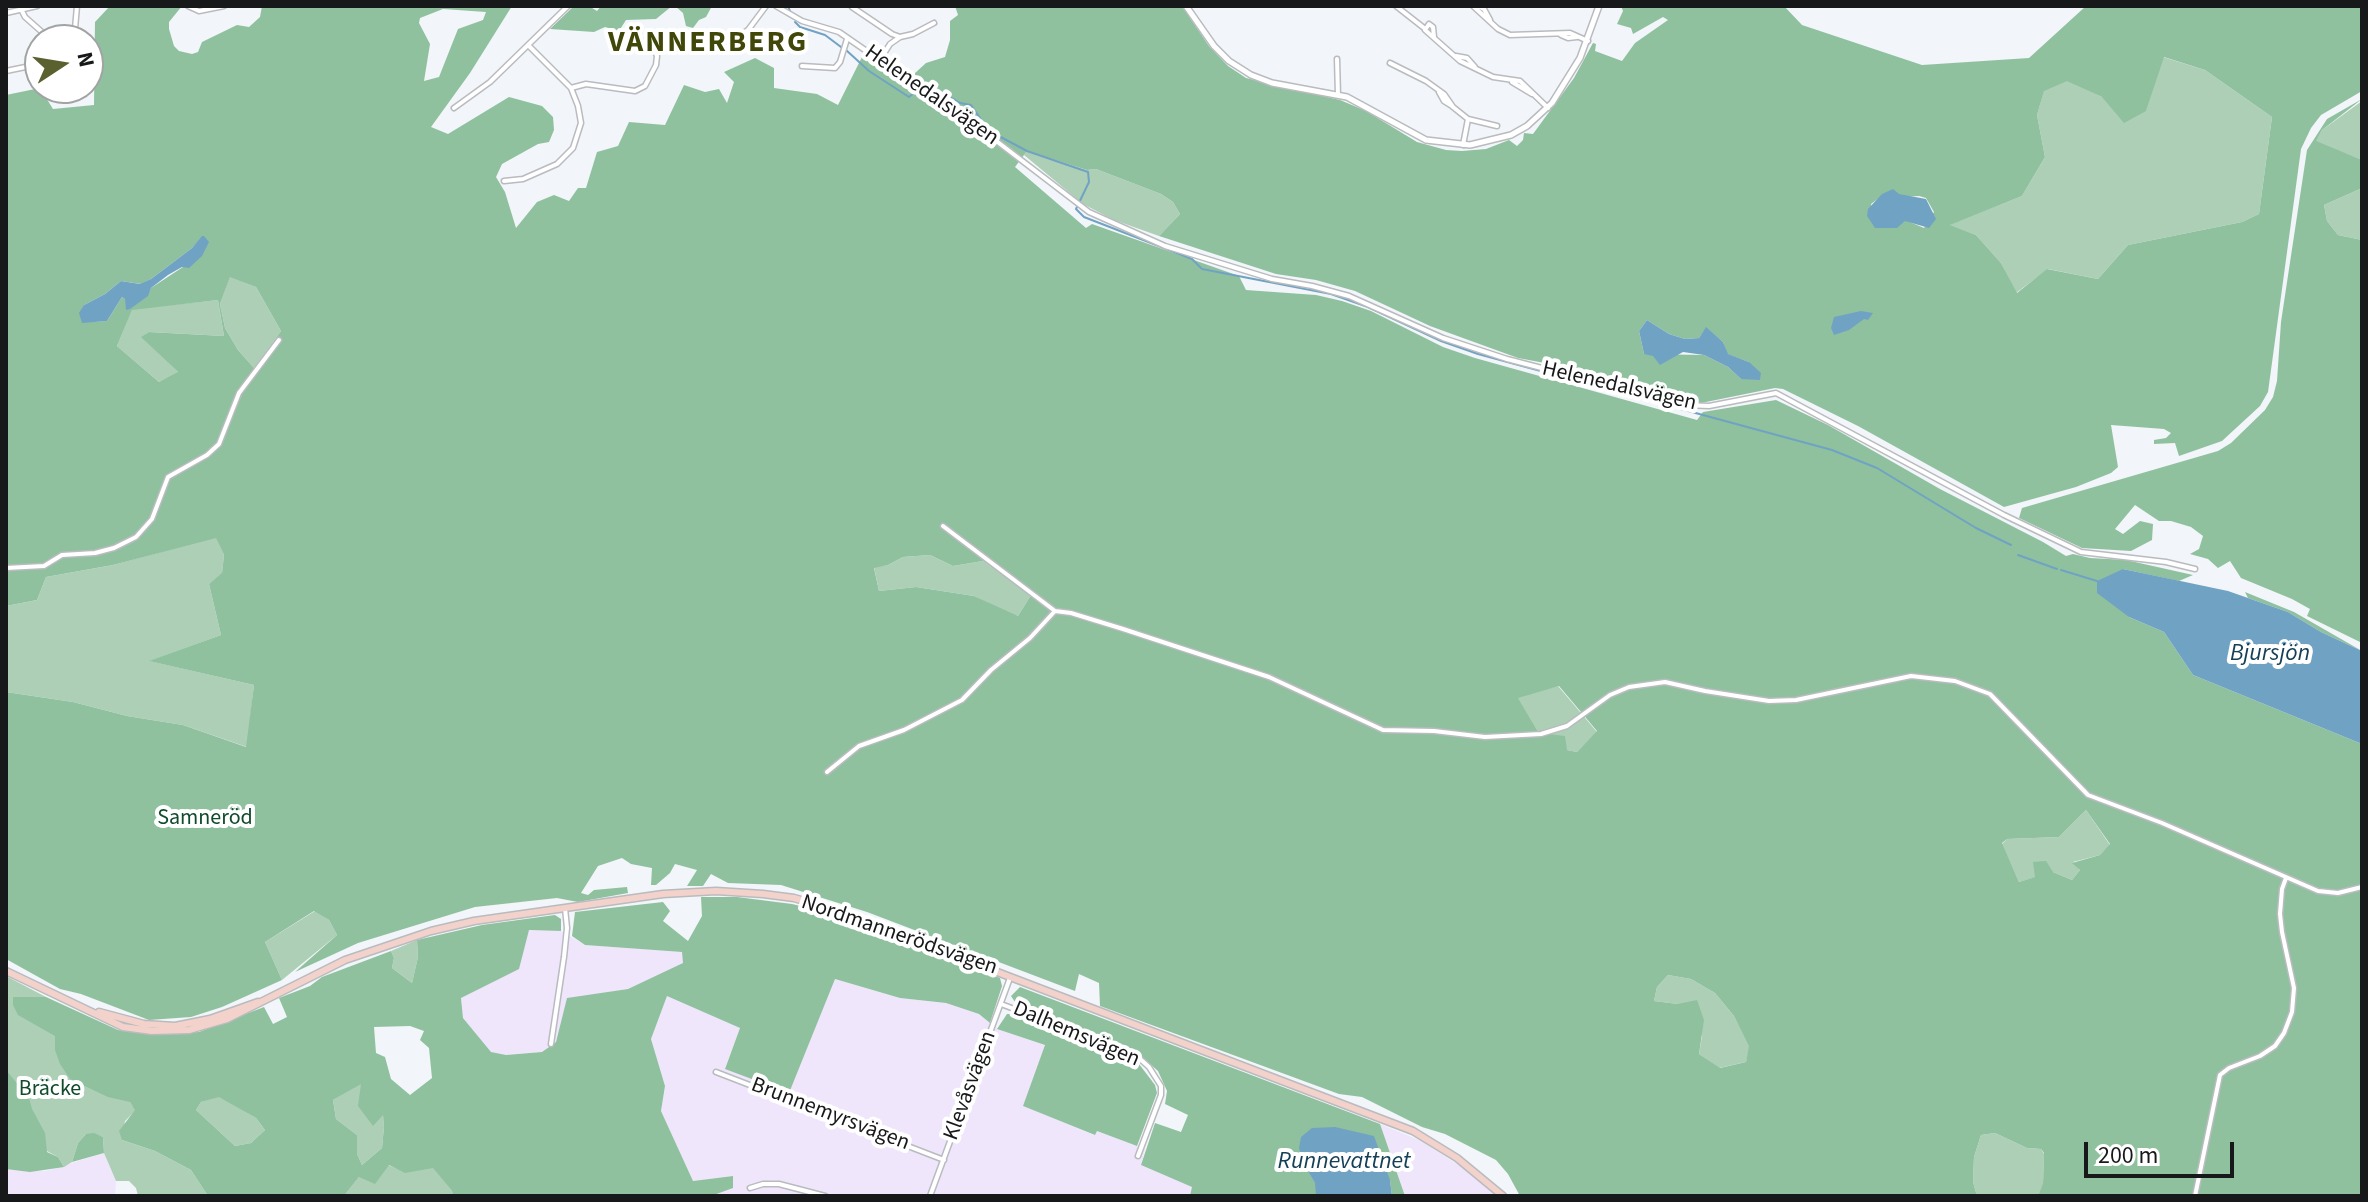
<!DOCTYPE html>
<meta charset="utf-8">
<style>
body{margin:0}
#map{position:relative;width:2368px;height:1202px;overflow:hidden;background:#f2f5f9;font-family:"Source Sans 3",sans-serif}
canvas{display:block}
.frame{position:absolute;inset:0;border:8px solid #171819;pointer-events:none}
.north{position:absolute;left:24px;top:24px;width:80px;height:80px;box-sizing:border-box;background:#fff;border:2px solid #a2a3a3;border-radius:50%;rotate:78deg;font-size:22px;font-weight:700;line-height:32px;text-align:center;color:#171819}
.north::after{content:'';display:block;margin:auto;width:28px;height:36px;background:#5a602e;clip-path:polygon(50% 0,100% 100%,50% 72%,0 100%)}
.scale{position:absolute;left:2084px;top:1142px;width:150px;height:36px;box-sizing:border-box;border:4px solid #171819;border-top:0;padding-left:10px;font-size:24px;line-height:28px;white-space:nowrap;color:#171819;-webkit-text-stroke:6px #fff;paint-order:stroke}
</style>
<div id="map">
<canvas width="2368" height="1202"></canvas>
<div class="frame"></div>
<div class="north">N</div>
<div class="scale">200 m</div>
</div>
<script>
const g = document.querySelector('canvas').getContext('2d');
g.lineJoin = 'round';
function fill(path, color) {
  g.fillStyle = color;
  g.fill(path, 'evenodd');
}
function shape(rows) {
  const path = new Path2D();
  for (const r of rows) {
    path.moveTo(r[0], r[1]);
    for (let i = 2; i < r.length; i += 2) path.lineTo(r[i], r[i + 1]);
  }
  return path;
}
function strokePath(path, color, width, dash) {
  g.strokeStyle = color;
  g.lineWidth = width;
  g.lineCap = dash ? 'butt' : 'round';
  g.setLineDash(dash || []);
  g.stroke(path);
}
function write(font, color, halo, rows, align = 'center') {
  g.font = font + ' "Source Sans 3",sans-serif';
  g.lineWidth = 8;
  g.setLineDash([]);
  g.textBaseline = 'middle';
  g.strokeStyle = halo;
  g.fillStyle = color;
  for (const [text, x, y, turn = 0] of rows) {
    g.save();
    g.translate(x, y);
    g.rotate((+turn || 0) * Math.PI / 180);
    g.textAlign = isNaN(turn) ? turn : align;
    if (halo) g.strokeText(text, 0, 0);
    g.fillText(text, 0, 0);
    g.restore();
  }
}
const industrial = shape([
 [529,930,561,931,585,945,683,952,683,964,628,989,567,999,556,1042,542,1052,506,1055,491,1053,463,1018,461,998,484,985],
 [835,979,900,998,946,1003,979,1014,997,1029,1045,1045,1024,1106,1094,1135,1097,1131,1145,1149,1141,1165,1193,1187,1190,1196,711,1196,733,1188,732,1176,693,1181,661,1111,665,1086,651,1039,667,995,740,1028,725,1068],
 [1380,1124,1421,1141,1469,1172,1497,1196,1405,1196],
 [104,1153,116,1181,115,1196,6,1196,6,1169,46,1171]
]);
const green = shape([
 [2163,57,2205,70,2272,117,2259,214,2242,222,2128,245,2098,279,2048,269,2016,293,2001,263,1976,235,1949,225,2022,196,2045,157,2037,115,2044,90,2067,80,2102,97,2146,110],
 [2362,101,2362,160,2315,142,2322,130],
 [1027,151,1087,170,1096,169,1161,194,1173,202,1180,214,1159,236,1114,220,1083,204,1024,155],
 [2362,188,2362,240,2338,235,2327,221,2324,205],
 [230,276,256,287,281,331,254,368,238,350,225,328,220,304],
 [218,300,224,336,149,332,142,337,179,373,159,382,117,346,132,309],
 [216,537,224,555,222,574,209,584,221,635,150,661,254,685,247,747,183,725,127,716,73,702,6,692,6,606,37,600,46,577,113,565],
 [930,555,953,566,983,561,1031,595,1018,616,1010,614,974,596,916,587,879,591,874,567,888,565,903,557],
 [1558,686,1597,732,1577,752,1567,750,1539,733,1517,697],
 [2086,810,2110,845,2100,855,2073,862,2080,870,2072,880,2053,872,2019,882,2002,844,2007,839,2059,837],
 [315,911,329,920,337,935,282,980,265,942],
 [417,940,418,957,412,983,392,968,394,958,391,951],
 [1668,975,1691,979,1715,993,1734,1016,1750,1046,1746,1062,1719,1068,1699,1054,1702,1036,1678,1004,1654,1001,1657,987],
 [6,976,46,997,32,997,130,1102,136,1110,125,1121,122,1140,155,1151,191,1170,208,1196,138,1196,136,1188,129,1181,116,1181,104,1153,103,1137,94,1134,86,1134,78,1143,72,1162,64,1167,58,1157,6,1129],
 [361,1083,383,1114,384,1127,382,1148,362,1165,357,1154,357,1135,336,1119,333,1100],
 [219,1096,256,1118,265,1130,251,1143,235,1146,196,1110,201,1102],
 [1995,1133,2027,1148,2041,1149,2044,1154,2043,1184,2038,1196,1977,1196,1973,1182,1974,1157,1981,1135],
 [388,1165,405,1172,433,1167,452,1191,453,1196,344,1196,359,1177]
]);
const forest = shape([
 [110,6,182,6,169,22,169,29,174,46,179,51,192,54,198,52,202,42,237,25,249,27,260,17,262,6,512,6,470,73,431,127,448,134,509,97,542,106,553,117,554,130,549,142,538,144,502,164,496,177,505,192,516,228,537,202,554,195,569,201,578,188,586,188,597,152,618,146,629,122,665,125,684,85,705,92,719,89,727,103,734,82,724,72,755,58,774,68,774,88,817,94,838,105,862,57,907,88,914,74,926,63,945,57,950,40,950,21,958,15,955,6,1182,6,1209,46,1228,66,1246,78,1340,100,1366,111,1417,142,1446,150,1462,151,1486,149,1509,140,1517,146,1523,140,1524,133,1533,134,1574,78,1593,43,1596,44,1595,51,1622,61,1635,43,1668,20,1663,17,1633,34,1631,28,1617,24,1623,11,1621,6,1784,6,1802,25,1922,65,2029,58,2086,6,2362,6,2362,91,2321,115,2311,128,2301,149,2268,392,2260,406,2222,441,2179,456,2175,443,2154,444,2154,440,2166,438,2171,433,2164,429,2111,425,2118,467,2111,473,2076,487,2004,507,1858,426,1783,389,1775,388,1701,403,1675,400,1561,366,1518,358,1430,326,1355,291,1316,280,1276,274,1159,236,1180,214,1173,202,1161,194,1096,169,1087,170,1027,151,1015,167,1086,228,1092,224,1239,276,1246,290,1316,295,1342,301,1371,311,1443,347,1475,358,1697,420,1703,412,1776,400,1828,425,1940,489,2043,542,2066,556,2073,554,2090,558,2126,560,2193,575,2179,581,2123,569,2129,617,2164,632,2193,675,2362,744,2362,1196,2038,1196,2043,1183,2044,1153,2041,1149,2027,1148,1995,1133,1981,1135,1974,1157,1973,1182,1977,1196,1520,1196,1508,1174,1496,1160,1445,1134,1422,1127,1362,1097,1339,1094,1100,1006,1099,983,1079,974,1075,991,867,912,781,885,728,883,711,874,703,886,687,886,697,870,675,864,670,873,656,885,651,885,652,868,631,864,622,858,598,866,581,893,588,895,594,890,627,887,628,893,578,902,557,898,475,907,358,943,295,972,337,935,329,920,314,911,265,942,282,980,222,1007,191,1017,149,1020,81,994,60,989,6,959,6,692,73,702,127,716,183,725,246,747,254,685,149,661,221,635,209,584,222,573,224,555,216,538,113,565,46,577,37,600,6,606,6,95,40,88,53,109,94,105,95,22],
 [443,9,486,12,483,20,458,29,439,77,424,81,430,44,419,23,420,18],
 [2164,57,2205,70,2272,117,2259,214,2242,222,2128,245,2098,279,2047,269,2017,293,2001,263,1976,235,1950,225,2022,196,2045,157,2037,115,2044,91,2067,81,2102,97,2124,123,2146,111],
 [1919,196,1926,198,1934,212,1924,228,1905,220,1896,228,1876,228,1871,204,1879,198],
 [202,237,183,267,151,288,147,296,135,304,122,297,107,321,88,322,84,305,105,294,121,281,141,284,151,279,192,248],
 [230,277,256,287,281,331,254,368,238,350,225,328,220,304],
 [218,300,224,336,149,332,141,337,178,372,159,382,117,346,132,310],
 [1647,320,1669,334,1685,339,1699,338,1706,328,1723,342,1727,354,1749,362,1741,379,1728,367,1704,355,1644,354,1639,331],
 [930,555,953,566,983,561,1031,595,1018,616,974,596,916,587,879,591,874,568,888,565,903,557],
 [1559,686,1597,731,1577,752,1567,750,1565,736,1539,733,1518,698],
 [2086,810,2110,844,2100,855,2072,863,2080,870,2072,880,2053,872,2046,861,2033,862,2035,877,2019,882,2002,843,2007,839,2059,837],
 [1668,975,1691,979,1715,993,1734,1016,1749,1046,1746,1062,1720,1068,1699,1054,1704,1020,1697,1000,1678,1004,1654,1001,1657,987],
 [574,6,589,6,597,11,601,6,672,6,656,19,626,20,619,31,605,27,594,32,550,29],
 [675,6,712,6,706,17,699,20,693,28,686,26,683,13],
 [2362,99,2322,130,2316,141,2362,160,2362,188,2324,205,2327,221,2338,235,2362,240,2362,643,2307,616,2310,609,2292,599,2241,578,2230,561,2218,568,2208,559,2190,554,2199,549,2203,536,2191,527,2171,521,2159,521,2135,505,2115,529,2123,534,2140,521,2153,524,2152,540,2131,551,2082,548,2019,518,2022,508,2218,451,2231,443,2265,410,2273,397,2277,381,2281,322,2307,150,2327,119],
 [2245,592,2294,612,2362,651,2321,632,2288,612,2248,598],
 [701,897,737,897,792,904,834,914,1000,978,1002,986,990,1023,979,1014,946,1003,900,998,835,979,789,1093,725,1069,740,1028,667,996,651,1039,665,1086,661,1111,693,1181,733,1176,733,1188,711,1196,453,1196,452,1191,433,1168,405,1173,389,1165,375,1184,359,1177,344,1196,208,1196,191,1170,155,1151,122,1140,119,1131,135,1110,130,1102,108,1097,70,1079,60,1064,55,1050,55,1036,18,1015,13,1005,13,997,46,997,118,1030,146,1034,199,1032,264,1007,273,1024,287,1017,279,998,310,986,322,977,391,951,394,958,392,968,412,983,418,957,417,940,482,925,555,915,561,919,561,931,529,930,519,969,461,998,463,1018,491,1052,506,1055,542,1052,556,1042,567,998,628,989,683,963,682,952,585,945,572,936,575,912,663,902,670,911,663,921,688,941,702,916],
 [410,1026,424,1031,420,1040,429,1048,432,1078,410,1095,391,1079,385,1057,376,1053,374,1027],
 [361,1084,358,1106,373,1126,383,1115,384,1127,382,1148,362,1165,357,1154,357,1135,336,1119,333,1100],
 [219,1097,256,1118,265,1130,251,1143,235,1146,196,1110,201,1102],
 [1020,987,1380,1124,1405,1196,1392,1196,1390,1180,1304,1165,1316,1184,1316,1196,1190,1196,1192,1187,1141,1165,1155,1123,1181,1132,1188,1115,1165,1104,1167,1091,1158,1071,1140,1055,1017,1005,1011,996],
 [1007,1014,1012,1014,1139,1064,1155,1085,1157,1093,1137,1146,1097,1131,1095,1135,1023,1106,1045,1045,997,1029],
 [6,1070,29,1098,32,1109,45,1133,47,1152,58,1157,64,1167,30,1172,6,1169],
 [94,1133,103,1137,104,1153,72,1162,78,1143,86,1134]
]);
const water = shape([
 [1893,189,1899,194,1926,199,1936,219,1929,228,1905,221,1897,228,1875,228,1867,216,1868,209,1882,194],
 [202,236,204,236,209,242,202,256,189,268,182,267,168,275,151,288,148,296,130,309,126,310,125,299,122,297,107,321,82,323,79,313,84,305,105,294,121,281,140,284,151,279,192,248],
 [1861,311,1873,313,1868,320,1864,319,1849,330,1834,335,1831,328,1834,317],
 [1647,320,1669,334,1685,339,1699,338,1706,327,1723,342,1728,354,1749,362,1761,373,1760,380,1741,379,1728,367,1704,355,1683,352,1660,365,1653,356,1644,354,1639,331],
 [2123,569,2228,591,2288,612,2321,632,2362,651,2362,744,2193,675,2164,632,2129,617,2097,593,2097,581],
 [1335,1127,1374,1136,1390,1180,1392,1196,1316,1196,1315,1183,1304,1165,1299,1148,1301,1137,1312,1128]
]);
const stream = shape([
 [788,6,790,11],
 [795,22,800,27,825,35,841,47],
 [846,50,869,71,909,97,914,93],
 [921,83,924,82,960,103,971,105,984,124,995,134,1027,151,1088,172,1089,182,1076,209,1084,217,1192,259,1202,269,1331,294,1368,307,1441,341,1478,354,1832,450,1877,468,1976,528,2011,545],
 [2018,555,2057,569],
 [2061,570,2097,581]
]);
const minor = shape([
 [188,6,199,11,224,6],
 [776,6,802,21,839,32,995,140,1089,212,1165,246,1272,279,1312,286,1349,296,1443,338,1507,359,1684,405,1709,406,1776,393,2004,515,2081,552,2166,562,2195,569],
 [1396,6,1424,28],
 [1473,6,1498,29,1510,35,1570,33,1588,41],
 [1478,6,1484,9,1490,20],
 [852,7,892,34,900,37],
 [22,11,25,17,51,40],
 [6,13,37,6],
 [1561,35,1568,38,1577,37],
 [1434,37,1433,27,1429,24,1425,30,1460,61,1493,77,1520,81,1548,108],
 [74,40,77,6],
 [729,43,748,30,766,6],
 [1456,56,1467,58,1475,67],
 [1337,59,1338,95],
 [880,60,890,44,900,37,913,34,934,23],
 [1390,63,1426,81,1444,94,1453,107,1468,119,1497,126],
 [802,66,835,68,840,62,847,39],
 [6,71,40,64],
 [1512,82,1532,94],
 [571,88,586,84,635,91,645,86,656,65,657,56,653,47,639,39,625,40],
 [1439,92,1444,101,1452,106],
 [68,97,69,88],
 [454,108,490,82,568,6],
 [1463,145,1468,119],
 [504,181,523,179,557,164,573,148,581,123,578,106,571,88,528,45],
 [943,526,1055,611,1071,613,1123,629,1269,677,1383,730,1434,731,1485,737,1541,734,1567,726,1610,695,1629,687,1665,682,1705,691,1769,701,1796,700,1911,676,1955,681,1990,694,2088,795,2162,823,2318,891,2338,893,2362,887],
 [6,568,44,566,62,555,95,553,114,548,136,537,152,519,168,477,207,455,219,444,239,393,279,340],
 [827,772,859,746,904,730,962,700,991,670,1030,638,1055,611],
 [1001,1004,1112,1046,1139,1058,1149,1067,1161,1086,1161,1095,1138,1156],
 [551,1044,564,957,567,928,565,908],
 [716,1072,944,1160],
 [750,1188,763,1184,779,1184,825,1196],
 [930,1196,1010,978],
 [2195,1196,2220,1075,2229,1068,2260,1056,2275,1046,2284,1033,2292,1012,2294,988,2282,932,2280,914,2282,889,2286,878]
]);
const tertiary = shape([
 [1186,6,1214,46,1229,61,1251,75,1272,83,1347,97,1426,140,1470,145,1511,135,1527,126,1552,103,1580,58,1599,6]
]);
const secondary = shape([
 [6,971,123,1027,152,1031,189,1030,227,1019,345,960,431,931,474,921,663,894,716,891,763,894,794,898,835,910,1413,1131,1457,1158,1503,1196],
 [99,1012,144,1024,175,1026,210,1019,258,1002]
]);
const streetNames = [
 ["Helenedalsvägen",931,96,35],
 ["Helenedalsvägen",1619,387,13],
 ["Nordmannerödsvägen",899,936,19],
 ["Dalhemsvägen",1076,1035,23],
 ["Klevåsvägen",971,1086,-70],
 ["Brunnemyrsvägen",830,1115,21]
];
const parkNames = [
 ["Samneröd",205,819],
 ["Bräcke",50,1090]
];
const waterNames = [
 ["Bjursjön",2270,655],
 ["Runnevattnet",1344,1163]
];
const districtNames = [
 ["VÄNNERBERG",708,44]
];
fill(industrial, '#efe6fc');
fill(green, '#accfb6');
fill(forest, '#8fc19f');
fill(water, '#70a3c3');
strokePath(stream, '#70a3c3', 2);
strokePath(minor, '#b9bbbf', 7);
strokePath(tertiary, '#b9bbbf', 8);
strokePath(secondary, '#b9bbbf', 9);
strokePath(minor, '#fff', 4);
strokePath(tertiary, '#fff', 5);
strokePath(secondary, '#f2d2cb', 6);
write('22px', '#171819', '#fff', streetNames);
write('22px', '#104b2b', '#fff', parkNames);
write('italic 24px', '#164057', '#fff', waterNames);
g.letterSpacing = '2px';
write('bold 30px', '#414709', '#fff', districtNames);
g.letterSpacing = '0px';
</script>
